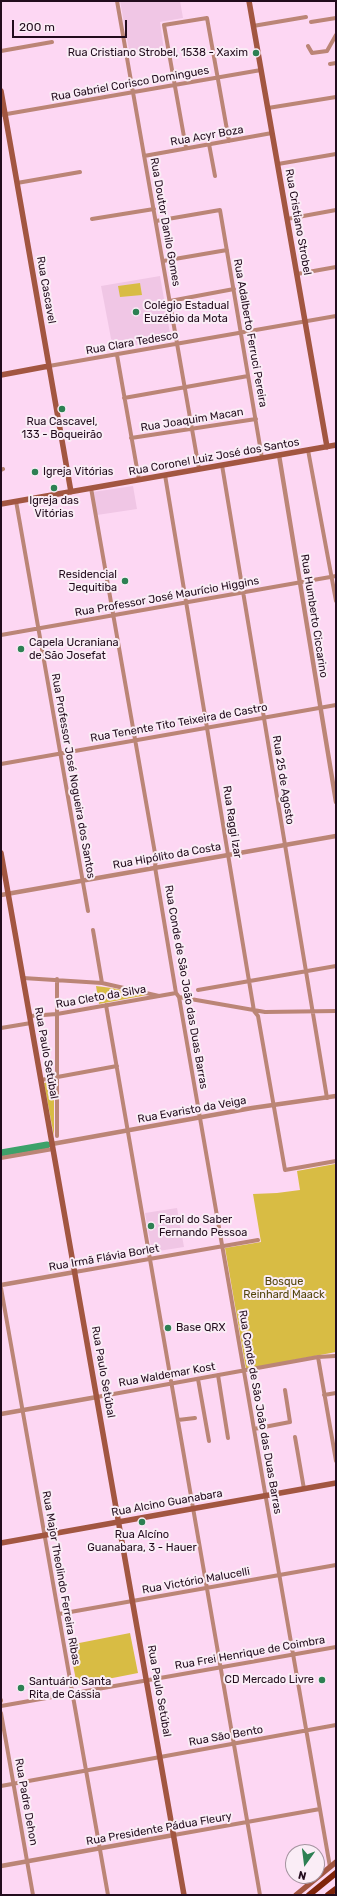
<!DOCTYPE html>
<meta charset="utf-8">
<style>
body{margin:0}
#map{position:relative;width:337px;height:1896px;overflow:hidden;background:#fdd7f3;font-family:Rubik,sans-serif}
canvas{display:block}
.frame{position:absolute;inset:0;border:2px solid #220c1d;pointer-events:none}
.north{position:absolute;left:285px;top:1844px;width:40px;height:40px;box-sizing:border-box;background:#faedf6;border:1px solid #a4939f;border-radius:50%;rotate:194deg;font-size:11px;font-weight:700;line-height:16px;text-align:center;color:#220c1d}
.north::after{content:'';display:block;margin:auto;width:14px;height:18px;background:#2d8053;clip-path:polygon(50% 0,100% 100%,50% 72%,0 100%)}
.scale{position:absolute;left:12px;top:20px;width:115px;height:18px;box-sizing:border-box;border:2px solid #220c1d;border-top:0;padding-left:5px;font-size:12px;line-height:14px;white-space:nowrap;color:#220c1d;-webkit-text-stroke:3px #faedf6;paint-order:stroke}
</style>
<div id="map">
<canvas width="337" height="1896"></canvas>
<div class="frame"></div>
<div class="north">N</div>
<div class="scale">200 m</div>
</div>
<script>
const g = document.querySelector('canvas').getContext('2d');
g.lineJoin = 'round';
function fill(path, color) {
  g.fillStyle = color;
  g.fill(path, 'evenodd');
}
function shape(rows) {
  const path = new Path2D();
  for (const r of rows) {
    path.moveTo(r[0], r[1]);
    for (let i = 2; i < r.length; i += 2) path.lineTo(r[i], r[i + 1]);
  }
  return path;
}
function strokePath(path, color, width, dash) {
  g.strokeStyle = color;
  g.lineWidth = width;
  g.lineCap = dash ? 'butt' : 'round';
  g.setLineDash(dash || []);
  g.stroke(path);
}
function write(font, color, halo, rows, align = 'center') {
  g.font = font + ' Rubik,sans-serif';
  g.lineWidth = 4;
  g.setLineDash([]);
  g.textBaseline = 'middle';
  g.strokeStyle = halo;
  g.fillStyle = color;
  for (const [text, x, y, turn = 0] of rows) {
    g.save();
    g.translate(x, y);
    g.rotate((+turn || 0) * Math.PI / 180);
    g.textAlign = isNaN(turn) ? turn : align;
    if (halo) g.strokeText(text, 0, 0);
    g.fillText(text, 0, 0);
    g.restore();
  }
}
const built = shape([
 [120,1,180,1,183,18,160,22,164,50,130,55],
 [160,276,171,339,113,349,101,286],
 [133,486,137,509,97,515,93,492],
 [177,1208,184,1247,152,1252,145,1213]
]);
const green = shape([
 [140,283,142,295,120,297,118,286],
 [96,986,112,988,147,995,99,1004],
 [54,1081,54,1136,44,1083],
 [335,1164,336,1352,246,1369,225,1248,261,1242,253,1194,277,1193,300,1190,297,1171],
 [130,1633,138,1673,77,1685,69,1645]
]);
const river = shape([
 [1,1153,47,1145]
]);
const minor = shape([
 [117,1,199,469],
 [311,22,336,18],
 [253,26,306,17],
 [308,46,312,53,327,51,336,35],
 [1,51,52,42],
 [330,64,336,63],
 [268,108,336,97],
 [1,115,261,70],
 [209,144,215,176],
 [186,148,164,25,207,18,229,141],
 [144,156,272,133],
 [278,164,336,154],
 [17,183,80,172],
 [92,219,154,209],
 [287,219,336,210],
 [156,221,220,210,262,458],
 [163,261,227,250],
 [297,274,336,267],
 [170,301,234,289],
 [117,355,139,480],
 [49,366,336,316],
 [124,398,248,376],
 [131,438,256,419],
 [308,450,336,601],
 [222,465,327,1098],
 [1,470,3,469],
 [165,475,254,1011,258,1016,285,1170,336,1161],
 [91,488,156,859,155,867,176,993,179,997,330,1867],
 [16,501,88,911],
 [1,635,336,576],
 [1,764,336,705],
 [93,930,102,983],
 [23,978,102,983,159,996],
 [198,990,336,966],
 [179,997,265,1012,336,1011],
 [106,1005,260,1895],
 [30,1016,57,1014,176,993],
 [1,1028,31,1023],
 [41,1080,117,1066],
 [57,1136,57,979],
 [1,1158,53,1149],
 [75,1272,258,1240],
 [1,1288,108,1895],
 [318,1357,336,1461],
 [218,1375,228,1438],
 [198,1379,209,1441],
 [324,1395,336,1393],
 [97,1397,318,1357,335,1356],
 [178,1420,195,1418],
 [254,1429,290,1422,285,1390],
 [295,1437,304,1489],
 [59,1614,336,1565],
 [1,1700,1,1701],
 [1,1706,336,1647],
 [1,1713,33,1895],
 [1,1786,336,1725],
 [174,1835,320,1809]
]);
const tertiary = shape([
 [279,455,336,802],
 [1,895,336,836],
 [52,1144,252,1108,336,1096],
 [1,1285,75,1272],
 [1,1414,97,1397],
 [1,1866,174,1835]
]);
const secondary = shape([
 [249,1,327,447],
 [1,91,71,492],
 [1,375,49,366],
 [1,504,336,445],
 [1,853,184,1895],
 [1,1543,336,1483],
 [296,1895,336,1862]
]);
const trunk = shape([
 [309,1895,336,1873],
 [328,1895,336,1889]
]);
const markers = [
 [256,53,4,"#2d8053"],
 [136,312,4,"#2d8053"],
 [62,409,4,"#2d8053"],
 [35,472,4,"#2d8053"],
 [54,488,4,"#2d8053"],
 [125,581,4,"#2d8053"],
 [21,649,4,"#2d8053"],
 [151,1226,4,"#2d8053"],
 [168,1328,4,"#2d8053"],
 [142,1522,4,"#2d8053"],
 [322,1680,4,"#2d8053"],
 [21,1688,4,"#2d8053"]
];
const poiNames = [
 ["Rua Cristiano Strobel, 1538 - Xaxim",248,53,"right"],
 ["Colégio Estadual",144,306],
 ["Euzébio da Mota",144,319],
 ["Rua Cascavel,",62,422,"center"],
 ["133 - Boqueirão",62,435,"center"],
 ["Igreja Vitórias",43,472],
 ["Igreja das",54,501,"center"],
 ["Vitórias",54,514,"center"],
 ["Residencial",117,575,"right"],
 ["Jequitiba",117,588,"right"],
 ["Capela Ucraniana",29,643],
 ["de São Josefat",29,656],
 ["Farol do Saber",159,1220],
 ["Fernando Pessoa",159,1233],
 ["Base QRX",176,1328],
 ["Rua Alcíno",142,1535,"center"],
 ["Guanabara, 3 - Hauer",142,1548,"center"],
 ["CD Mercado Livre",314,1680,"right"],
 ["Santuário Santa",29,1682],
 ["Rita de Cássia",29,1695]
];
const streetNames = [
 ["Rua Gabriel Corisco Domingues",130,84,-10],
 ["Rua Acyr Boza",207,136,-10],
 ["Rua Doutor Danilo Gomes",165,222,80],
 ["Rua Cristiano Strobel",298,222,80],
 ["Rua Cascavel",46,290,80],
 ["Rua Adalberto Ferruci Pereira",250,333,80],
 ["Rua Clara Tedesco",132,343,-10],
 ["Rua Joaquim Macan",192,420,-9],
 ["Rua Coronel Luiz José dos Santos",214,457,-10],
 ["Rua Professor José Maurício Higgins",167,597,-10],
 ["Rua Humberto Ciccarino",314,616,81],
 ["Rua Tenente Tito Teixeira de Castro",179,723,-10],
 ["Rua Professor José Nogueira dos Santos",73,776,80],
 ["Rua 25 de Agosto",283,780,81],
 ["Rua Raggi Izar",232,822,81],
 ["Rua Hipólito da Costa",167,856,-10],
 ["Rua Conde de São João das Duas Barras",186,987,80],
 ["Rua Cleto da Silva",101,997,-10],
 ["Rua Paulo Setúbal",46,1053,80],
 ["Rua Evaristo da Veiga",192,1110,-10],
 ["Rua Irmã Flávia Borlet",104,1258,-10],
 ["Rua Paulo Setúbal",103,1372,80],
 ["Rua Waldemar Kost",167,1375,-10],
 ["Rua Conde de São João das Duas Barras",260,1412,80],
 ["Rua Alcino Guanabara",167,1503,-10],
 ["Rua Major Theolindo Ferreira Ribas",61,1578,80],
 ["Rua Victório Malucelli",196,1581,-10],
 ["Rua Frei Henrique de Coimbra",250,1653,-10],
 ["Rua Paulo Setúbal",159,1691,80],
 ["Rua São Bento",226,1736,-10],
 ["Rua Padre Dehon",26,1802,80],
 ["Rua Presidente Pádua Fleury",159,1829,-10]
];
const parkNames = [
 ["Bosque",284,1282],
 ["Reinhard Maack",284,1295]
];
fill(built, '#f0c6e5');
fill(green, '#d8bc44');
strokePath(river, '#3ca16a', 7);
strokePath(minor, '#bb8576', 4);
strokePath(tertiary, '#bb8576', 4.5);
strokePath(secondary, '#a25641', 5.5);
strokePath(trunk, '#7f240a', 6);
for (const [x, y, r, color] of markers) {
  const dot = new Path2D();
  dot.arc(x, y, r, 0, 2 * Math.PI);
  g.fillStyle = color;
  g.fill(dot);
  strokePath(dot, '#faedf6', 1.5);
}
write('11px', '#220c1d', '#faedf6', poiNames, 'left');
write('11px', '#220c1d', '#faedf6', streetNames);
write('11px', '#52450b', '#faedf6', parkNames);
</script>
